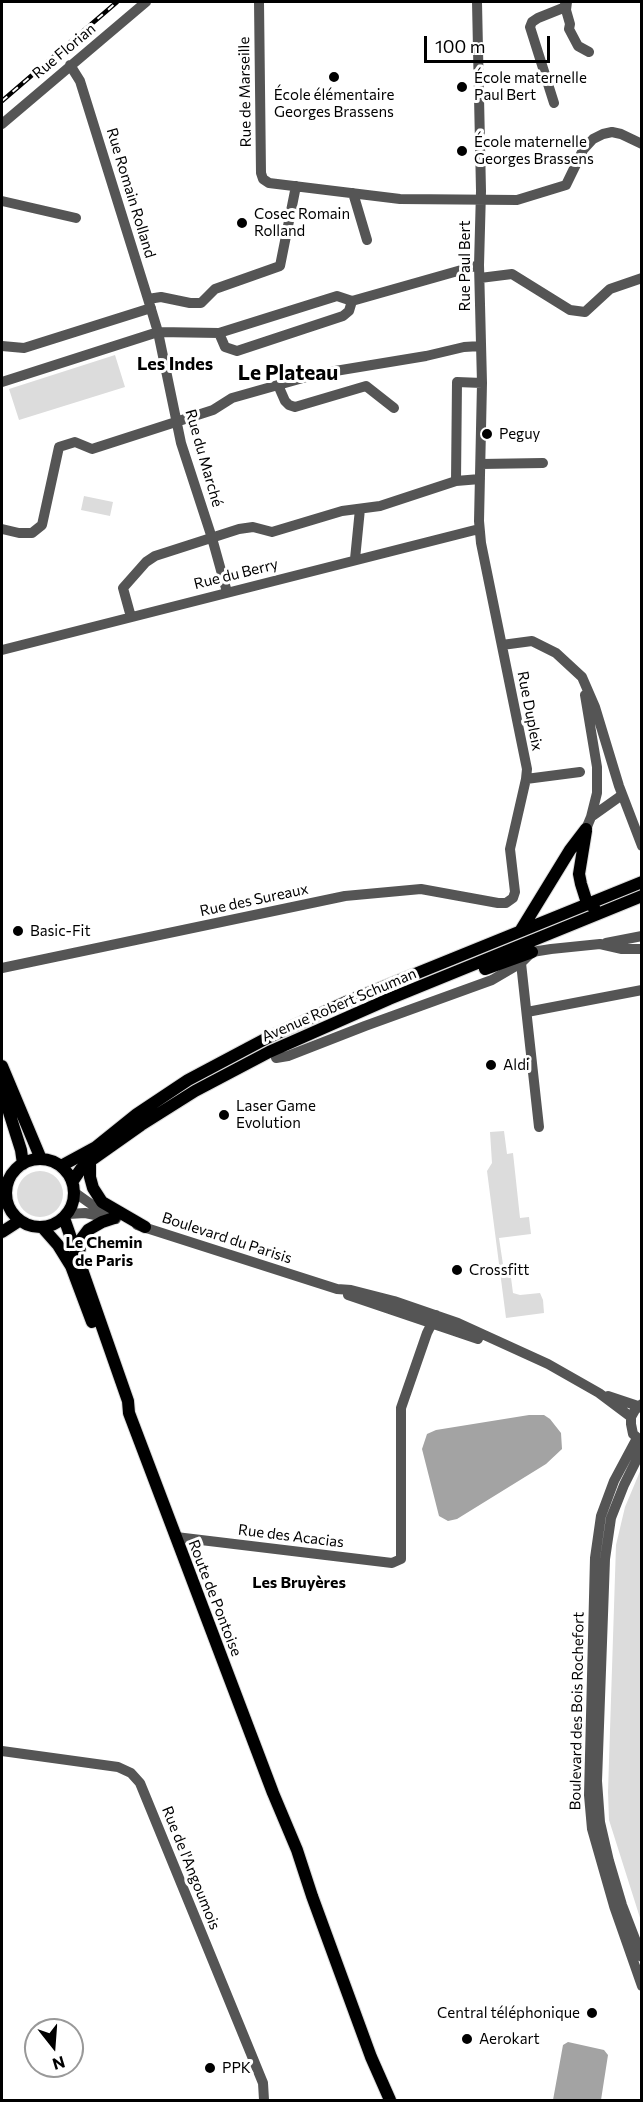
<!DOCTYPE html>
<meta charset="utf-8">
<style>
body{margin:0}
#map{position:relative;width:643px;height:2102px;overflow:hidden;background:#fff;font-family:Commissioner,sans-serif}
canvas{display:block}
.frame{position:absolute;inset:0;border:3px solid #000;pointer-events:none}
.north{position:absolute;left:24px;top:2018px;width:60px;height:60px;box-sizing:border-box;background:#fff;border:2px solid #999;border-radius:50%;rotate:163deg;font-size:16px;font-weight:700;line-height:24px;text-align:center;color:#000}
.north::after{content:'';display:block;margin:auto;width:21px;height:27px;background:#000;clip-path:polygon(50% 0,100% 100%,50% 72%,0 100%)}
.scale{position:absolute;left:424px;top:36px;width:126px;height:27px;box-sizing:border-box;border:3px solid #000;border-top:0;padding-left:8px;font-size:18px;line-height:21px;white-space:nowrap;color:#000;-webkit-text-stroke:4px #fff;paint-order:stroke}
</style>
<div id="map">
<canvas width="643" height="2102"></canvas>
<div class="frame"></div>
<div class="north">N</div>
<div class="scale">100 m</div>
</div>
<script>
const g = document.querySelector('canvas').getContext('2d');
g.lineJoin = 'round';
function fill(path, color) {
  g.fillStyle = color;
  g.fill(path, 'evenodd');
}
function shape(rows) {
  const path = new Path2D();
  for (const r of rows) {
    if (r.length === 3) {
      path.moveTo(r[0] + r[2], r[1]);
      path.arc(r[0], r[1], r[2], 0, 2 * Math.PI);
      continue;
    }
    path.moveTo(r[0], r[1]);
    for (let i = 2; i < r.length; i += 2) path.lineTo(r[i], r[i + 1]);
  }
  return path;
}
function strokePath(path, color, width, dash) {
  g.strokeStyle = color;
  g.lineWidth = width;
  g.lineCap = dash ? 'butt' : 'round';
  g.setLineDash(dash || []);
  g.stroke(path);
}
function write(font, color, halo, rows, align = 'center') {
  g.font = font + ' Commissioner,sans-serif';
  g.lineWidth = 6;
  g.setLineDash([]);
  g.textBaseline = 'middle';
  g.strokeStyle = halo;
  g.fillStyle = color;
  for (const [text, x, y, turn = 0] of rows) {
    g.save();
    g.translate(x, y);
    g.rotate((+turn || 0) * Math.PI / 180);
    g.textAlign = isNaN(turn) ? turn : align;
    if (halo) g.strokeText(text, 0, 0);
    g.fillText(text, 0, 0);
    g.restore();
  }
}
const green = shape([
 [115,355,125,387,19,420,9,389],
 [84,496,113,502,110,516,81,510],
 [504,1131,507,1154,513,1153,520,1218,529,1217,531,1234,499,1238,504,1271,510,1270,513,1293,520,1295,540,1293,543,1300,544,1313,506,1318,487,1171,492,1163,490,1132],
 [40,1194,23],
 [641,1469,642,1469,641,1921,609,1820,608,1792,616,1545,625,1507]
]);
const water = shape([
 [529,1415,544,1415,550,1419,561,1433,562,1449,546,1464,457,1519,448,1521,439,1516,422,1449,427,1434,436,1430],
 [568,2042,604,2050,608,2055,601,2100,553,2100,563,2045]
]);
const minor = shape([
 [259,2,261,173,263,179,269,183,400,199,517,200,566,185,583,150,593,139,603,134,612,132,621,134,642,144],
 [567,2,566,10,570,24,569,29,578,46,589,52],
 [70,65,80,81,148,299,158,332,181,443,212,538,227,592],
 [554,103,530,27,532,22,538,18,563,8,567,2],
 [2,124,146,2],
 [353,193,367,240],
 [2,201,76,218],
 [480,278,512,274,570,310,585,312,610,289,642,278],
 [148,299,161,297,190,303,201,303,215,289,280,266,296,186],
 [219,333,225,347,237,351,343,316,349,311,352,301],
 [2,346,24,348,151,308],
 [2,382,158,332,219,333,337,296,352,301,479,265],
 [278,385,285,401,289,405,295,407,366,386,394,408],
 [481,464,543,463],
 [456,481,480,479],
 [2,529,19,533,32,533,42,525,59,447,75,442,92,449,213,410,232,398,317,374,426,356,464,347,481,346],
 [355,559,360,509],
 [131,617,123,588,146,562,155,556,239,529,253,527,272,532,342,511,380,506,456,481,457,382,482,383],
 [502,645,532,641,556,653,582,677,595,707,619,786,642,846],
 [2,650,479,529],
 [585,695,597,767,597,793,591,817,586,829],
 [526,779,580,772],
 [591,817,622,795],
 [606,943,642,936],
 [521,963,539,1127],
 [2,968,345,896,421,889,498,903,506,903,513,898,515,892,510,849,526,779,527,769,481,543,479,521,482,383,479,265,481,191,477,2],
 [527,1012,642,990],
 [276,1058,288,1056,365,1026,492,980,521,963,532,952,551,949,600,944,622,949,642,949],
 [74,1192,105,1214],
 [68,1214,85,1213,116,1219],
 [137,1225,337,1289,351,1290,394,1301,458,1323,548,1364,599,1393,631,1417],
 [348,1295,478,1339],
 [608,1396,638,1406],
 [637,1438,614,1481,601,1516,595,1558,589,1795,592,1829,614,1906,642,1986],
 [641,1441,633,1434,631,1424,631,1417,635,1410,642,1404],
 [642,1449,624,1485,611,1518,605,1559,597,1781,600,1822,609,1861,622,1905,642,1957],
 [176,1537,392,1563,401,1559,401,1408,427,1333,436,1315],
 [2,1751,118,1767,131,1773,140,1783,263,2083,264,2100]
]);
const major = shape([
 [586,831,579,874,581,884,587,903,594,907],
 [521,930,570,850,586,829],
 [485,969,532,952],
 [2,1066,41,1159],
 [2,1090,21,1150,23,1164],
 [40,1193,34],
 [90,1161,90,1177,93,1188,102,1202,145,1227],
 [61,1166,96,1147,137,1114,188,1080,269,1037,346,1002,642,882],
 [72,1182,81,1169,90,1161,141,1125,195,1091,269,1052,389,999,642,896],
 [64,1218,128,1401,129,1413,273,1793,297,1850,312,1896,371,2057,390,2100],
 [43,1228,58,1245,71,1266,92,1322],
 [2,1232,19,1221],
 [78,1257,82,1238,88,1230,102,1222,114,1218]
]);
const rail = shape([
 [2,101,117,2]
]);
const markers = [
 [334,77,6,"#000"],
 [462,87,6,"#000"],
 [462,151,6,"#000"],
 [242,223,6,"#000"],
 [487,434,6,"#000"],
 [18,931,6,"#000"],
 [491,1065,6,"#000"],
 [224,1115,6,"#000"],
 [457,1270,6,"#000"],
 [592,2013,6,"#000"],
 [467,2039,6,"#000"],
 [210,2068,6,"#000"]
];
const streetNames = [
 ["Rue Florian",64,51,-40],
 ["Rue de Marseille",245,92,-91],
 ["Rue Romain Rolland",131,193,73],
 ["Rue Paul Bert",465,266,-90],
 ["Rue du Marché",204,458,74],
 ["Rue du Berry",236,574,-14],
 ["Rue Dupleix",530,711,79],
 ["Rue des Sureaux",254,900,-12],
 ["Avenue Robert Schuman",339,1005,-23],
 ["Boulevard du Parisis",227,1238,18],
 ["Rue des Acacias",291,1536,7],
 ["Route de Pontoise",215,1598,69],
 ["Boulevard des Bois Rochefort",577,1711,-89],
 ["Rue de l'Angoumois",191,1868,68]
];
const poiNames = [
 ["École maternelle",474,78],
 ["Paul Bert",474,95],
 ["École élémentaire",334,95,"center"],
 ["Georges Brassens",334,112,"center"],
 ["École maternelle",474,142],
 ["Georges Brassens",474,159],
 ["Cosec Romain",254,214],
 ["Rolland",254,231],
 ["Peguy",499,434],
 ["Basic-Fit",30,931],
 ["Aldi",503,1065],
 ["Laser Game",236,1106],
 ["Evolution",236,1123],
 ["Crossfitt",469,1270],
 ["Central téléphonique",580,2013,"right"],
 ["Aerokart",479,2039],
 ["PPK",222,2068]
];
const neighbourhoodNames = [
 ["Le Chemin",104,1243],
 ["de Paris",104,1261],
 ["Les Bruyères",299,1583]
];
const quarterNames = [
 ["Les Indes",175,364]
];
const districtNames = [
 ["Le Plateau",288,373]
];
fill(green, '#dcdcdc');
fill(water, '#a3a3a3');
strokePath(major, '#dbdbdb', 14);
strokePath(minor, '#555', 10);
strokePath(major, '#000', 12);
strokePath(rail, '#000', 4.5);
strokePath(rail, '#fff', 2, [7]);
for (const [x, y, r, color] of markers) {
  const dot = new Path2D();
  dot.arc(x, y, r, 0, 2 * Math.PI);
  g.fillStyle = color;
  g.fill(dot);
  strokePath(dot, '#fff', 2);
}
write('15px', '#000', '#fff', streetNames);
write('15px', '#000', '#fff', poiNames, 'left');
write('bold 16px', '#000', '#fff', neighbourhoodNames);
write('bold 18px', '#000', '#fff', quarterNames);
write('bold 21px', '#000', '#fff', districtNames);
</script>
